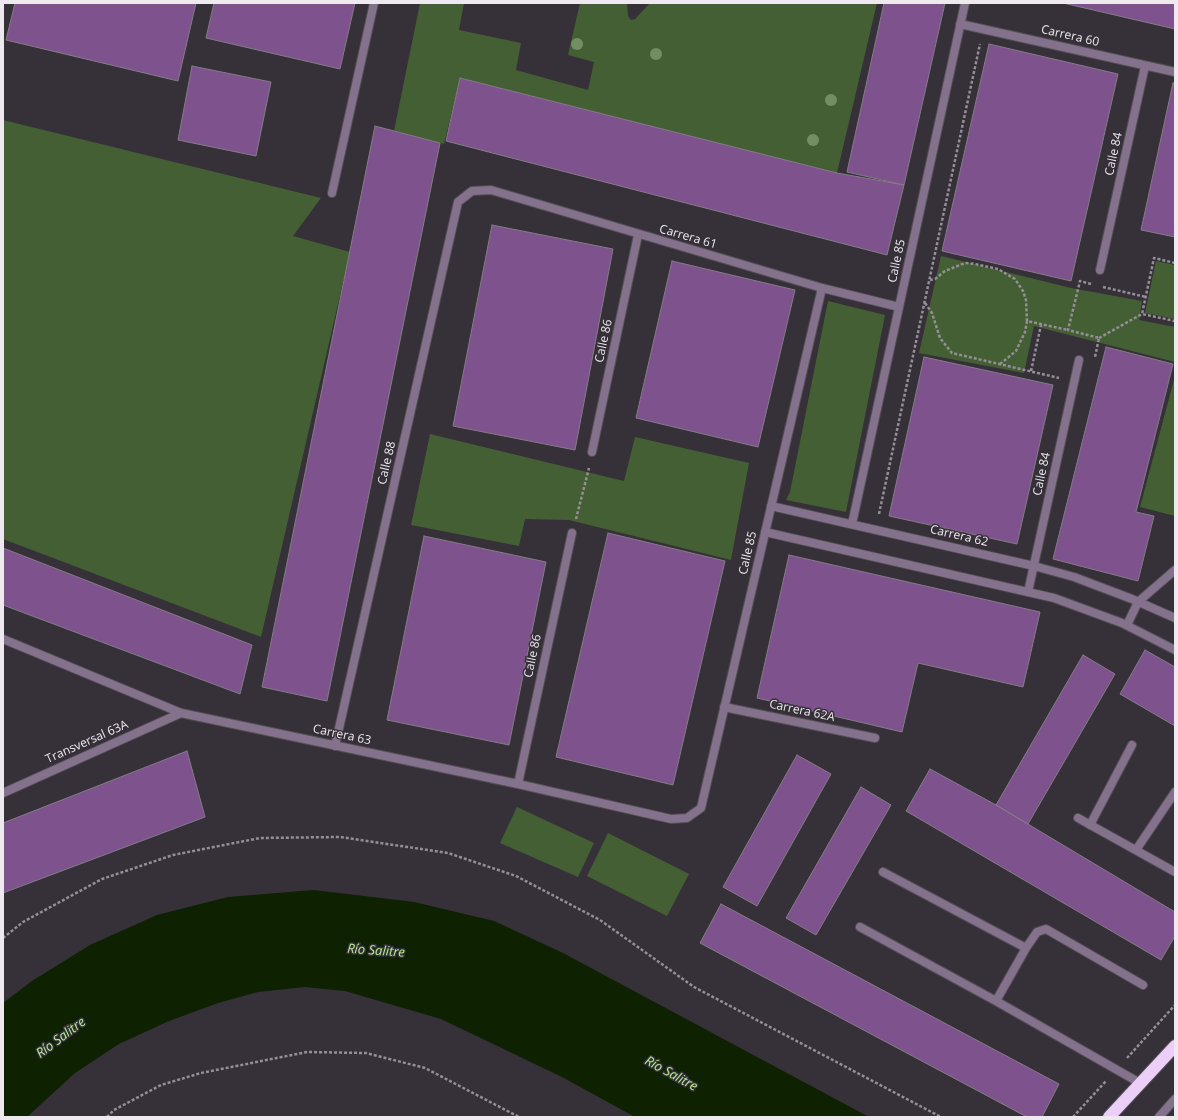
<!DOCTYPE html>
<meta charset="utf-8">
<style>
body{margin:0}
#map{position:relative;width:1178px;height:1120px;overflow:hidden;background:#363039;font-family:"Open Sans",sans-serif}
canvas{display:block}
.frame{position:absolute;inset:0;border:4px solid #ede9ef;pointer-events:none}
</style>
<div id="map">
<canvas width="1178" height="1120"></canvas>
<div class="frame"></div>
</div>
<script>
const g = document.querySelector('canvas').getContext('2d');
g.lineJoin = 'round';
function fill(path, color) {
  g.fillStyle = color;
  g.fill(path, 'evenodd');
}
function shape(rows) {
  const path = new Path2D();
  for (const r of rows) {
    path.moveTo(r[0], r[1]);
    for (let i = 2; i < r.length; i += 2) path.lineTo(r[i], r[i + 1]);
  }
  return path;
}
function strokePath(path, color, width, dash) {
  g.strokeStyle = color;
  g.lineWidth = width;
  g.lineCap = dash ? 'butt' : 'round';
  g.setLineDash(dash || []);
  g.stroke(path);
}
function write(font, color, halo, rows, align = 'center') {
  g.font = font + ' "Open Sans",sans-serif';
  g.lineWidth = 3;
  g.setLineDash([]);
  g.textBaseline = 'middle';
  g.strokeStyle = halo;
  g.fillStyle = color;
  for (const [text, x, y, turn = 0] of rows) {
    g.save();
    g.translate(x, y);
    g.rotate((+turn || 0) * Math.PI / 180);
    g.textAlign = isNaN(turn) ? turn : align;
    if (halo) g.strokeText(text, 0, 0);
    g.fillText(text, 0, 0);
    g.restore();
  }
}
const green = shape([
 [420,3,464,3,459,30,521,43,516,70,588,90,594,62,568,55,580,3,627,3,628,16,631,20,635,19,650,3,877,3,837,173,460,78,444,144,394,131],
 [3,120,321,198,293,236,350,252,261,637,3,539],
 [941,256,1071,288,1142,301,1139,320,1175,327,1175,362,1034,326,1024,373,919,353],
 [1156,261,1175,265,1175,319,1145,313],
 [828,301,885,315,846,512,786,500,790,492],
 [1175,376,1175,516,1140,507],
 [430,434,624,481,635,437,749,463,731,560,569,520,525,519,519,546,411,525],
 [517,807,594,843,578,877,500,843],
 [608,833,689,874,667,916,587,876]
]);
const water = shape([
 [314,890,414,902,494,921,563,953,869,1117,635,1117,562,1077,441,1019,345,991,305,987,258,992,218,1003,169,1021,119,1044,75,1073,27,1117,3,1117,3,1003,32,981,90,945,157,915,228,897]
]);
const building = shape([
 [15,3,196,3,178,81,6,40,15,3],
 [214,3,355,3,340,69,206,38,214,3],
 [884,3,945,3,904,185,847,172,884,3],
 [1063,3,1175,3,1175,29,1063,3],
 [989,44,1118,74,1071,281,942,251,989,44],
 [192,66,271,82,256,156,178,140,192,66],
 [460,78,837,173,904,185,887,255,446,141,460,78],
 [1173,83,1175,83,1175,237,1141,230,1173,83],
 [375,126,440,143,327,701,262,687,375,126],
 [492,225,613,249,575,450,453,426,492,225],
 [672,261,795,290,758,447,636,418,672,261],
 [1106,347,1173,364,1136,512,1154,516,1138,581,1053,559,1106,347],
 [924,357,1053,385,1017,544,889,516,924,357],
 [608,533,725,561,673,785,556,757,608,533],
 [424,536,546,562,509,745,387,720,424,536],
 [3,548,252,645,240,694,3,605,3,548],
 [789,555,1040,612,1023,687,918,663,902,732,757,698,789,555],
 [1145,650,1175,667,1175,726,1120,694,1145,650],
 [1083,655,1115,674,1028,824,996,805,1083,655],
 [187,751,205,817,3,893,3,823,187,751],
 [797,755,831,774,757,906,723,887,797,755],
 [930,769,996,805,1175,912,1175,936,1161,960,906,811,930,769],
 [861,787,891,805,816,935,786,918,861,787],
 [721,904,1059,1084,1042,1117,1027,1117,700,943,721,904]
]);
const path = shape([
 [1175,263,1154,258,1142,314,1175,321],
 [930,280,935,279,945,271,965,263,975,264,998,269,1015,279,1023,291,1026,300,1027,321,1068,330],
 [1091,284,1080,281,1068,330,1099,338,1095,357],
 [1103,287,1146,297],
 [925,303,932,313,940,338,952,353,1059,378],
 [1099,338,1142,314],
 [1000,364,1016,351,1025,332,1027,321],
 [1031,371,1041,325],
 [879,514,980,44],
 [576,519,589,468],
 [3,938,23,922,102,879,173,855,260,838,340,837,448,853,516,876,600,920,694,987,941,1117],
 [1127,1058,1175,1005],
 [107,1117,114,1110,161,1085,201,1073,307,1052,366,1053,425,1068,519,1117],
 [1073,1117,1106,1081]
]);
const lane = shape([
 [332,193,374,3],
 [1138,602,1175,570],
 [1078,818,1175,872],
 [1090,825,1132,745],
 [1136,850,1175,792],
 [883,872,1026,948,996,1001],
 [860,927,996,1001,1140,1083],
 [1026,948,1037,932,1046,929,1143,985],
 [1159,1117,1175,1099]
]);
const street = shape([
 [960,24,1175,72],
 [1100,270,1145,66],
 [592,452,638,235],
 [771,506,1034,566,1074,577,1132,599,1175,618],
 [852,524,965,3],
 [765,532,1054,598,1122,623,1175,650],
 [1028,592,1079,360],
 [1127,625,1138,602],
 [3,639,181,713,518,784,671,819,687,818,701,808,822,288],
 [724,707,875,738],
 [335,746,458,202,472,191,491,190,822,288,899,307],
 [518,784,572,533],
 [3,793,181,713]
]);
const highway = shape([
 [1109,1117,1175,1046]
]);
const trees = [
 [577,44],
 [656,54],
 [831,100],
 [813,140]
];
const streetNames = [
 ["Carrera 60",1070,36,13],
 ["Calle 84",1114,154,-78],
 ["Carrera 61",688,237,16],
 ["Calle 85",897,261,-78],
 ["Calle 86",604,341,-78],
 ["Calle 88",387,463,-77],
 ["Calle 84",1042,474,-78],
 ["Carrera 62",959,536,13],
 ["Calle 85",748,553,-77],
 ["Calle 86",533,656,-78],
 ["Carrera 62A",802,711,12],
 ["Carrera 63",342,735,12],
 ["Transversal 63A",87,742,-24]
];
const waterNames = [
 ["Río Salitre",376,951,4],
 ["Río Salitre",61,1038,-37],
 ["Río Salitre",671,1074,29]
];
fill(green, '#455f34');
fill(water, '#0e2101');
fill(building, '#7e538d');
strokePath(building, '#847c86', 1);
strokePath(lane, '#534e56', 10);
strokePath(street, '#534e56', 10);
strokePath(highway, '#534e56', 14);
strokePath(path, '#948f96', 2.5, [3, 2]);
strokePath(lane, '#84718b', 8);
strokePath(street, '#84718b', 8);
strokePath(highway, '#eccff6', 12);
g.fillStyle = '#738f61';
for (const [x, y] of trees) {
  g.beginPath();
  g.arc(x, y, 6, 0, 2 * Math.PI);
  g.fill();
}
write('12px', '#ede9ef', '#363039', streetNames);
write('italic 13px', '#b6ed93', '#363039', waterNames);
</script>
